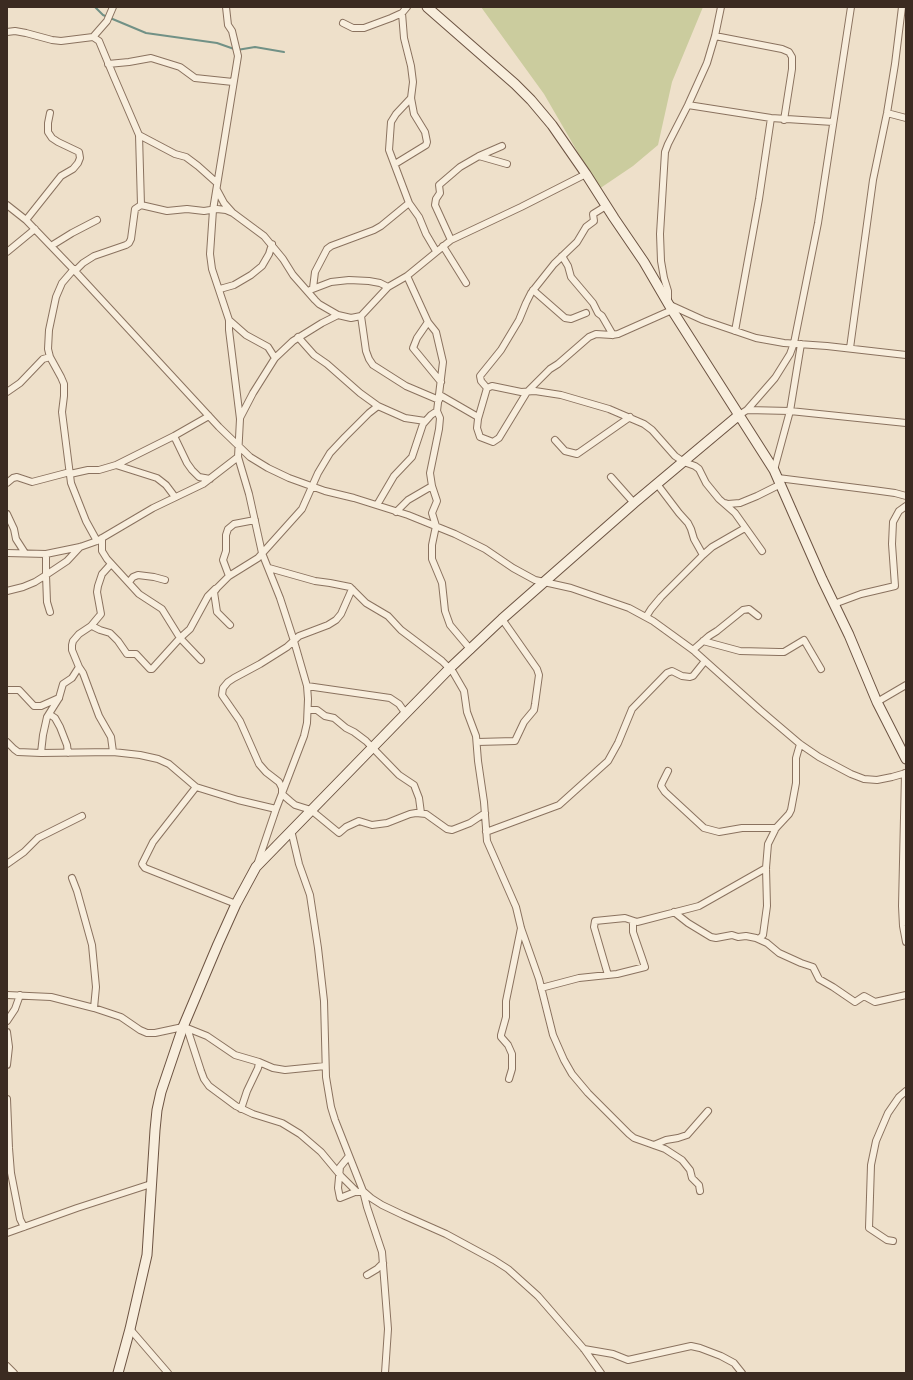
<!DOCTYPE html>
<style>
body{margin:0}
#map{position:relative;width:913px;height:1380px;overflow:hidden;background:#eee0ca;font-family:"IBM Plex Serif",serif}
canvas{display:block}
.frame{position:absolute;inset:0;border:8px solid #3b2b21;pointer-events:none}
</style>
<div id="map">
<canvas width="913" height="1380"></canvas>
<div class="frame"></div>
</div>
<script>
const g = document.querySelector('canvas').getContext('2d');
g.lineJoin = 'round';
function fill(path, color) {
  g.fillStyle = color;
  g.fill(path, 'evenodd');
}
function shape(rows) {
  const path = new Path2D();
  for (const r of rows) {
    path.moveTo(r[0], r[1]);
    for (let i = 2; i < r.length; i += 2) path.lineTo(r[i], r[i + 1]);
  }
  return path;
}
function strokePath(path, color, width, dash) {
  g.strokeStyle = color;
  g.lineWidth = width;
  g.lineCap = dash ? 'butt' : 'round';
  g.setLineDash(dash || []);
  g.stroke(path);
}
const green = shape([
 [481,7,703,7,672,82,658,145,633,166,599,189,544,94]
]);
const stream = shape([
 [95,7,103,15,146,33,217,43,237,50,255,47,284,52]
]);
const street = shape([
 [226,7,228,25,232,31,238,56,213,210,210,254,212,269,229,320,229,330,240,419,238,457,249,494,262,553,280,598,294,641,307,686,308,699,307,723,304,736,276,809,257,865],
 [343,23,353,28,364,28,391,18,402,13,407,7],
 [7,32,15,31,26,33,52,40,61,41,93,37],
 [715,36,782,49,789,52,792,57,792,69,784,120],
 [108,64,129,62,151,58,180,67,195,78,233,82],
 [411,98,396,114,391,122,389,150,409,203,419,217,426,234,436,251],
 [688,105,771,118,833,122],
 [887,113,906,118],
 [139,135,175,154,186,157,198,166,217,183],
 [479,156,507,164],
 [395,164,426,145,427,142,425,132,414,114,411,98,413,82,411,66,404,38,402,13],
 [217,190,224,203,232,212],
 [7,205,26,220,75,271,219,427,250,457,268,468,289,478,325,491,354,498,408,515,455,534,485,549,513,568,535,580,571,588,629,608,653,621,693,650,760,710,800,744,819,757,851,774,864,779,877,780,892,777,906,773],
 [141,205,167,211,187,209,204,211,217,209,226,210,233,213,264,236,283,259,293,275,315,300,319,304,338,315],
 [26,220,61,176,73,169,78,163,80,158,79,152,58,142,52,138,48,132,48,123,50,113],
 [451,240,435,205,436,199,440,193,439,185,460,167,479,156,502,146],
 [51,246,72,233,97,220],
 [443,246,466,283],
 [7,252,35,229],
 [562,256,568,266,571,277,593,303,598,313,602,316,613,335],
 [74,269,62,283,56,297,49,330,48,349,50,357,61,377,64,384,64,396,62,412,71,483,86,521,97,541],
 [75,271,83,263,94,256,126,245,129,243,131,239,135,209,141,205,139,135,114,77,99,41,93,37,107,21,113,7],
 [407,276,428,322,436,332,443,362,437,411,440,418,439,429,430,473,432,486,437,501,432,513,436,526,432,545,432,559,442,583,445,611,450,625,471,650],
 [313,288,315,272,327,249,331,246,374,230,381,226,409,203],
 [220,289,234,285,251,275,262,266,269,254,272,244],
 [310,290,331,282,349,280,369,281,380,283,388,287],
 [533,290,565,318,571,319,586,313],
 [668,300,668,291,664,278,661,261,660,234,665,152,668,144,688,105,707,63,715,36,721,7],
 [670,305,703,320,756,338,784,343,827,346,906,355],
 [361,316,366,351,369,359,373,365,406,386,439,400],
 [229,320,246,335,268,347,275,358],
 [428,322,417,338,413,348,441,382],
 [735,331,759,199,771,118],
 [298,337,314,355,327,364,360,393,378,406],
 [850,348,873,180,887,113,895,64,902,7],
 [487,388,492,386,521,392,535,391,561,395,609,409,644,424,652,430,675,456,684,462,695,466,699,469,706,483,719,499,735,513,762,551],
 [487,388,478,419,477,428,480,437,493,442,499,438,527,392,550,369,558,364,589,337,596,334,612,335,618,334,672,310],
 [487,388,481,381,480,376,501,350,519,320,526,303,531,293,554,264,577,242,586,227,594,221,593,214,606,206],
 [7,392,20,383,43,359,50,357],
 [440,395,478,417],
 [747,410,790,411,906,423],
 [739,415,747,410,775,378,790,354,794,343,818,223,851,7],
 [240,418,253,393,275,358,293,341,322,323,338,315,351,318,361,316,388,287,407,276,451,240,521,207,586,174],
 [174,436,187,463,192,470,199,477,210,479],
 [555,440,565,451,577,454,630,417],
 [116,465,157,478,166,485,175,497],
 [774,470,790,411,801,344],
 [70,474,88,470,99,470,116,465,174,436,209,416],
 [611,477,634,503],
 [778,478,873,490,895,493,906,496],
 [7,483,13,478,17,477,32,482,70,472],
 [657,484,679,513,688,523,691,529,694,539,703,555],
 [725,503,728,504,740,503,757,496,781,484],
 [377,505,394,476,412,457,423,424,431,415,437,411],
 [396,512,408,500,432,486],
 [7,514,14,529,16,539,25,553],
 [102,538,102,551,107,559,139,594,162,609,180,638,201,660],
 [7,553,46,554,80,547,97,541,153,508,203,484,238,457],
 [269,568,315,581,330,583,350,587,366,603,388,616,401,630,442,661,453,672,464,691,467,712,476,736,478,761,484,802,487,841,516,907,521,928,539,979,553,1035,564,1060,572,1074,588,1093,629,1134,634,1138,665,1149,682,1160,690,1170,692,1178,699,1185,700,1191],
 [229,576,223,560,226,551,226,535,228,529,234,524,255,520],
 [129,582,133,577,138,575,154,577,165,580],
 [352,589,341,614,336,620,328,625,299,636,287,647,260,664,234,678,228,682,223,688,222,695,240,721,259,764,266,772,279,782,282,788,282,794,290,801,295,805,311,810,339,833,346,827,359,821,372,825,387,823,410,814,416,813,426,814,447,829,452,830,470,823,485,813],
 [7,591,23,587,35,582,46,575,46,554],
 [834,604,861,594,895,586,892,544,893,522,899,511,906,506],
 [50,612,47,602,46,575,67,561,80,547],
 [646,617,651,609,661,597,703,555,712,547,745,528],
 [230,625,217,612,214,592,217,588,229,576,258,558,302,509,318,473,330,453,345,437,369,413,378,406,405,418,425,421],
 [91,626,101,614,97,592,98,586,102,574,111,564],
 [703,641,740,651,779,652,784,652,804,640,821,669],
 [693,650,709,636,717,631,743,610,749,609,758,616],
 [79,667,83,673,99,716,111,737,113,752],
 [307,686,390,698,399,704,406,714],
 [7,690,19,690,34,706,41,706,59,698],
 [877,702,906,685],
 [309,710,317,710,325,716,334,718,346,728,354,732,366,741,399,775,414,785,419,798,421,813],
 [49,714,55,718,60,727,67,745,68,753],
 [7,742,14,749,18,752,41,753,113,752,140,755,158,759,169,764,196,787,238,800,276,809],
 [477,742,515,741,524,722,534,710,535,704,539,675,537,669,502,619],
 [41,753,43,735,47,717,59,698,63,684,72,678,79,667,72,650,72,645,73,641,79,634,91,626,94,627,100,630,110,633,118,641,127,654,136,654,150,669,152,669,180,638,190,629,208,596,215,589],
 [668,771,662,783,661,786,665,792,704,828,719,832,742,828,776,828],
 [905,773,902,906,903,926,906,942],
 [196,787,153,842,142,864,145,868,236,904],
 [291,830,299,864,310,895,318,948,324,1001,326,1077,331,1107,335,1120,363,1191,371,1198,382,1205,403,1215,446,1234,494,1260,508,1269,538,1296,584,1349,601,1373],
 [486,832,559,805,608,761,618,743,632,709,667,673,672,671,682,676,690,677,693,676,705,661],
 [7,864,24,852,38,838,82,816],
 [72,878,77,891,92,945,96,987,94,1008],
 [674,912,688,923,711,937,716,938,732,935,738,937,746,936,756,938,767,943,779,953,801,963,813,967,819,979,833,987,855,1002,864,996,875,1002,906,995],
 [759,939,763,935,767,906,766,868,768,844,776,828,789,814,791,810,796,783,796,758,800,744],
 [608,975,594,927,595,921,625,918,637,922,641,921,699,906,766,868],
 [541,988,579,978,617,974,645,967,642,958,633,932,633,921],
 [7,995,51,997,94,1008,121,1017,140,1030,147,1033,155,1033,183,1027,187,1028,201,1071,204,1079,209,1086,236,1106,253,1114,282,1123,300,1134,321,1152,341,1176,357,1192],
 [7,1021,15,1009,20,995],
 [187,1028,207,1036,235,1055,259,1062,273,1068,285,1070,325,1066],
 [7,1032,9,1047,7,1065],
 [509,1079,512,1069,512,1054,508,1045,501,1037,501,1035,506,1017,506,1001,521,928],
 [7,1099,9,1148,11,1173,20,1219,24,1227],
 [241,1109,247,1091,258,1068,259,1062],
 [654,1145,666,1140,678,1138,687,1135,708,1111],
 [349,1156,340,1167,338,1188,340,1198,355,1192,360,1192],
 [363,1191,367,1207,382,1252,388,1329,385,1373],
 [7,1233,77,1208,151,1184],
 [893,1241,887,1240,869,1228,871,1165,876,1141,888,1113,899,1097,906,1091],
 [367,1275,377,1269,383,1263],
 [130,1329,168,1373],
 [584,1349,613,1354,628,1360,691,1346,700,1348,721,1356,734,1363,742,1373],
 [7,1366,14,1373]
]);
const secondary = shape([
 [427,7,515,84,531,100,552,125,586,174,614,218,644,262,672,310,774,470,822,579,849,635,877,702,906,759],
 [118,1373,130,1329,147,1255,155,1130,157,1110,161,1092,183,1027,218,944,236,904,256,867,450,668,502,619,634,503,739,415]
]);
fill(green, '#cbcc9e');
strokePath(stream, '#719186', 2);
strokePath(street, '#8a725f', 8);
strokePath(secondary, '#6c5342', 11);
strokePath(street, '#f8eedd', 6);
strokePath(secondary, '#f8eedd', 9);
</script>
